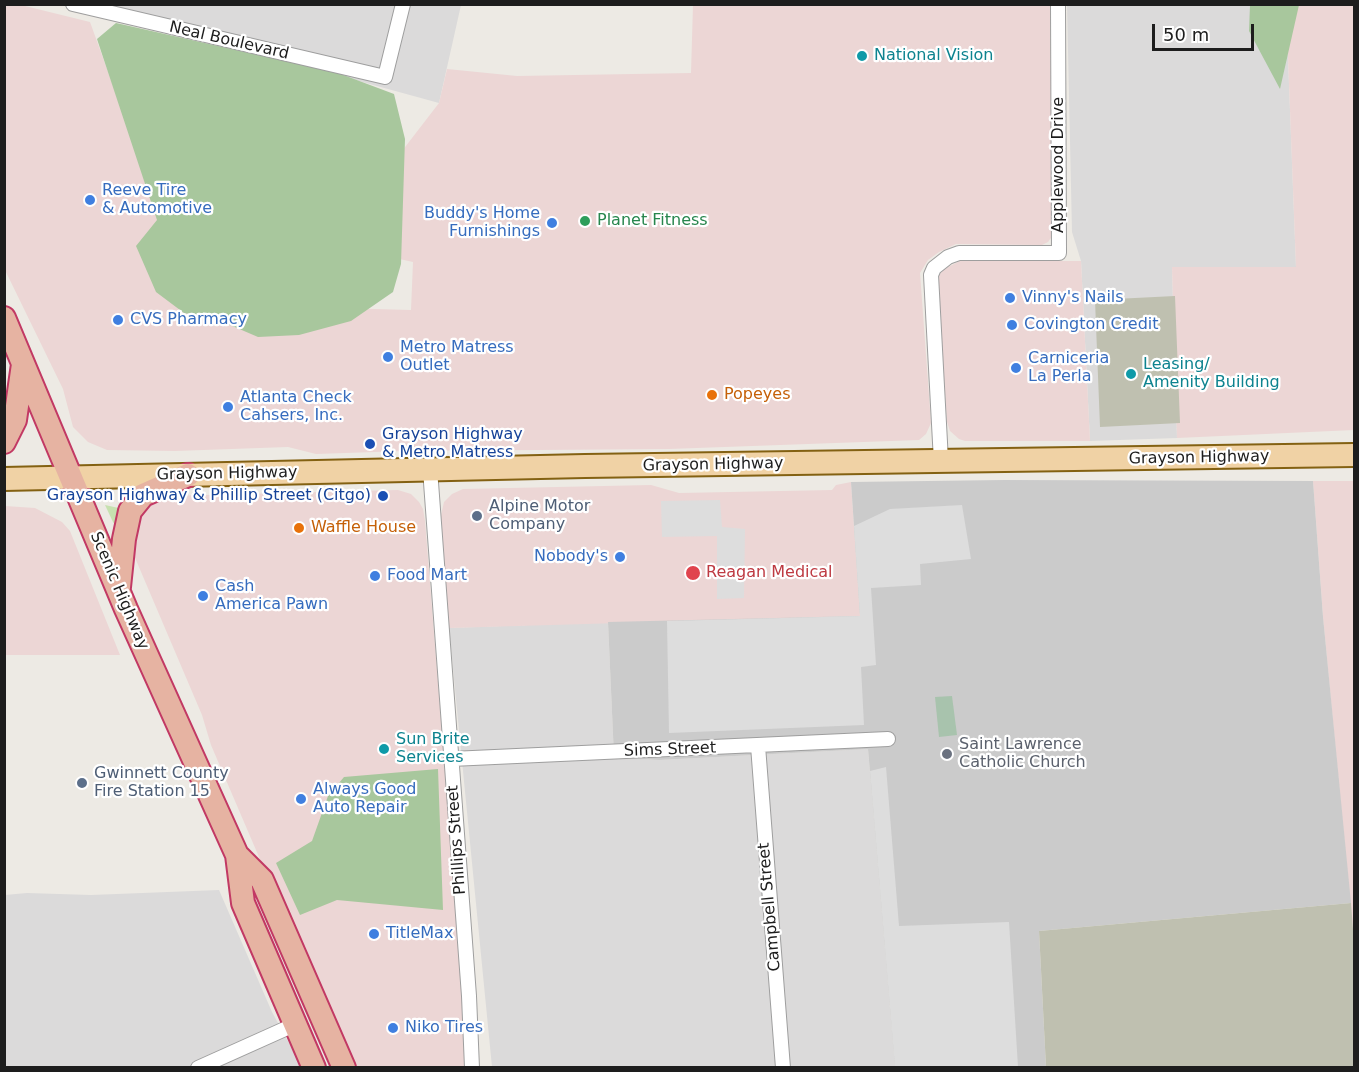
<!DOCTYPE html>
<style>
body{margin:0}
#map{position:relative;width:1359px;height:1072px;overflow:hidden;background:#edeae4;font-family:"DejaVu Sans",sans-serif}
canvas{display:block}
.frame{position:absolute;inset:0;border:6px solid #1d1d1d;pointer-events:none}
.scale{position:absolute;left:1152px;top:24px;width:102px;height:27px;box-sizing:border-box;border:3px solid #1d1d1d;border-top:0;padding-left:8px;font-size:18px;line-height:21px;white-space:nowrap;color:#1d1d1d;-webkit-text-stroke:4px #fff;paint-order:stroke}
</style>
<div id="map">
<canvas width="1359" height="1072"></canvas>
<div class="frame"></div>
<div class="scale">50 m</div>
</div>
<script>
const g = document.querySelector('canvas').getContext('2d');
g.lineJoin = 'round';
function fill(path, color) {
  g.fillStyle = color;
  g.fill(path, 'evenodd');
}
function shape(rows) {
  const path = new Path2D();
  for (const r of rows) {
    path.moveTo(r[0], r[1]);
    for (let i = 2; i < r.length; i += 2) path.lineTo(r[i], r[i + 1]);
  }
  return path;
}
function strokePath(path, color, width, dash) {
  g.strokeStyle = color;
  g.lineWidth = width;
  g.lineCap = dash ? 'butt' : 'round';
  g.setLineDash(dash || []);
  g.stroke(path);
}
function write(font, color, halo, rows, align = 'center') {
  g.font = font + ' "DejaVu Sans",sans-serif';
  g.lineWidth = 4.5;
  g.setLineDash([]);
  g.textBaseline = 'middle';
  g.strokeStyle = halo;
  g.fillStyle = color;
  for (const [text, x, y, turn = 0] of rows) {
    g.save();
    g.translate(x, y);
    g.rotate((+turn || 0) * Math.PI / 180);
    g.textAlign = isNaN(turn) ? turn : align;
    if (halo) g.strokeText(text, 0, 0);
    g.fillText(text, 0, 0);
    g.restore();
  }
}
const residential = shape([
 [82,5,461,5,439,103],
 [1067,5,1286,5,1296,267,1172,267,1177,438,1090,441,1081,261,1072,232],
 [608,622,614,757,659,760,868,749,895,1067,492,1067,449,628],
 [219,890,272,1012,302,1067,5,1068,5,895,27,893,91,895]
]);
const commercial = shape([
 [4,5,21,5,90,22,192,304,411,310,413,262,386,256,392,164,439,103,447,69,517,76,691,73,693,5,1050,5,1053,235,1048,242,1042,245,956,244,939,252,928,260,920,273,931,423,926,434,919,440,669,449,404,451,316,454,288,447,175,451,107,450,88,442,73,427,63,389,5,270],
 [1286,5,1354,5,1354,430,1177,438,1172,267,1296,267],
 [960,261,1081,261,1090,441,965,441,959,439,950,431,947,422,937,282,939,275,944,269],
 [1313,481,1354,481,1354,942,1323,617],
 [851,482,860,616,449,628,439,524,444,502,452,494,463,489,651,485,679,493,832,490,836,485],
 [398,490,411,494,419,502,423,509,425,521,469,1067,351,1067,321,999,315,971,305,946,286,920,211,745,202,715,130,546,144,506,164,496],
 [5,506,35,508,62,522,70,531,120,655,5,655]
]);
const religious = shape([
 [1004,480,1313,481,1323,617,1351,903,1039,931,1046,1067,895,1067,868,749,659,760,614,757,608,622,860,616,851,482]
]);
const construction = shape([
 [1175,296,1180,423,1100,427,1095,300],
 [1351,903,1354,942,1354,1067,1046,1067,1039,931]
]);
const grass = shape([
 [105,505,123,509,115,525,113,522]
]);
const forest = shape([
 [1250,5,1299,5,1280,89,1249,31],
 [116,23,338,73,394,94,405,139,401,264,393,292,351,321,299,335,258,337,216,319,184,313,156,292,136,246,157,220,97,39],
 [438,769,443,910,337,900,300,915,276,863,312,841,328,796,344,777]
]);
const cemetery = shape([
 [952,696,957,735,939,737,935,697]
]);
const parking = shape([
 [720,500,722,527,745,529,744,598,717,599,717,536,662,537,661,501],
 [962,505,971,559,920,564,921,585,871,588,876,665,861,667,864,725,669,733,667,621,860,616,854,526,890,509],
 [886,767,899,926,1009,922,1018,1067,895,1067,870,771]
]);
const minor = shape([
 [73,4,385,77,403,4],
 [941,461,931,275,934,268,948,257,959,253,1059,253,1058,4],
 [430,469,469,996,472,1068],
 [758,746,783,1068],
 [451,759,888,739],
 [198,1068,296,1024]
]);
const primary = shape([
 [4,479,585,466,1354,455]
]);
const trunk = shape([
 [4,318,126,609,237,855,243,903,314,1068],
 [4,442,15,420,23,364],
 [119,587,124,539,130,511,143,495,188,475],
 [237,855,262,880,344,1068]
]);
const markers = [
 [862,56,6,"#0f9aa8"],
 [90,200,6,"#3f7fe0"],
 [585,221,6,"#2e9e5b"],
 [552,223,6,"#3f7fe0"],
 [1010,298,6,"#3f7fe0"],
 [118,320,6,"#3f7fe0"],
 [1012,325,6,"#3f7fe0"],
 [388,357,6,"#3f7fe0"],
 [1016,368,6,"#3f7fe0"],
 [1131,374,6,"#0f9aa8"],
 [712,395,6,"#e8710a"],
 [228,407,6,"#3f7fe0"],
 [370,444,6,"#1a4fb4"],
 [383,496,6,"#1a4fb4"],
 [477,516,6,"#5c6f8a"],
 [299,528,6,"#e8710a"],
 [620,557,6,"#3f7fe0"],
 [693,573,8,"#e0444e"],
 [375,576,6,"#3f7fe0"],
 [203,596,6,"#3f7fe0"],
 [384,749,6,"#0f9aa8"],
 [947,754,6,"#6b7280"],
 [82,783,6,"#5c6f8a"],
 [301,799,6,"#3f7fe0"],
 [374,934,6,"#3f7fe0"],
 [393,1028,6,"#3f7fe0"]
];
const streetNames = [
 ["Neal Boulevard",229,41,13],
 ["Applewood Drive",1059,165,-90],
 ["Grayson Highway",1199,458,-1],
 ["Grayson Highway",713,465,-1],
 ["Grayson Highway",227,474,-1],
 ["Scenic Highway",119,591,67],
 ["Sims Street",670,750,-2],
 ["Phillips Street",457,840,-94],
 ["Campbell Street",770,907,-95]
];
const cultureNames = [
 ["National Vision",874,56],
 ["Leasing/",1143,365],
 ["Amenity Building",1143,383],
 ["Sun Brite",396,740],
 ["Services",396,758]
];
const shopNames = [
 ["Reeve Tire",102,191],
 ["& Automotive",102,209],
 ["Buddy's Home",540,214,"right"],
 ["Furnishings",540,232,"right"],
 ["Vinny's Nails",1022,298],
 ["CVS Pharmacy",130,320],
 ["Covington Credit",1024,325],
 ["Metro Matress",400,348],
 ["Outlet",400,366],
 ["Carniceria",1028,359],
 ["La Perla",1028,377],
 ["Atlanta Check",240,398],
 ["Cahsers, Inc.",240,416],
 ["Nobody's",608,557,"right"],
 ["Food Mart",387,576],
 ["Cash",215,587],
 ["America Pawn",215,605],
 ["Always Good",313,790],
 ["Auto Repair",313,808],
 ["TitleMax",386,934],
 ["Niko Tires",405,1028]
];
const leisureNames = [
 ["Planet Fitness",597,221]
];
const foodNames = [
 ["Popeyes",724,395],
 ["Waffle House",311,528]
];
const transitNames = [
 ["Grayson Highway",382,435],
 ["& Metro Matress",382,453],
 ["Grayson Highway & Phillip Street (Citgo)",371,496,"right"]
];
const serviceNames = [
 ["Alpine Motor",489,507],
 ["Company",489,525],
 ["Gwinnett County",94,774],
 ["Fire Station 15",94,792]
];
const healthNames = [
 ["Reagan Medical",706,573]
];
const worshipNames = [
 ["Saint Lawrence",959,745],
 ["Catholic Church",959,763]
];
fill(residential, '#dbdada');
fill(commercial, '#ecd6d5');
fill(religious, '#cbcbcb');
fill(construction, '#bfc0b0');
fill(grass, '#c6e1af');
fill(forest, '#a8c79d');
fill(cemetery, '#a8c3ad');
fill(parking, '#ddd');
strokePath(minor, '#9e9e9e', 16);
strokePath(primary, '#836112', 26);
strokePath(trunk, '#c23964', 26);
strokePath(minor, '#fff', 14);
strokePath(primary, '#f0d2a5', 22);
strokePath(trunk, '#e6b3a2', 22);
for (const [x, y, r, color] of markers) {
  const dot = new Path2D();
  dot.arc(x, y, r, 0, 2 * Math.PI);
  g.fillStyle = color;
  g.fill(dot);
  strokePath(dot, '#fff', 2);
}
write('16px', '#1d1d1d', '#fff', streetNames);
write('16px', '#0d838f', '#fff', cultureNames, 'left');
write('16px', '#366cbe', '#fff', shopNames, 'left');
write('16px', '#27864d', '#fff', leisureNames, 'left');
write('16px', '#c56008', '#fff', foodNames, 'left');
write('16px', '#164399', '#fff', transitNames, 'left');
write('16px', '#4e5e75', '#fff', serviceNames, 'left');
write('16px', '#be3a42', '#fff', healthNames, 'left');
write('16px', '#5b616d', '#fff', worshipNames, 'left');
</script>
